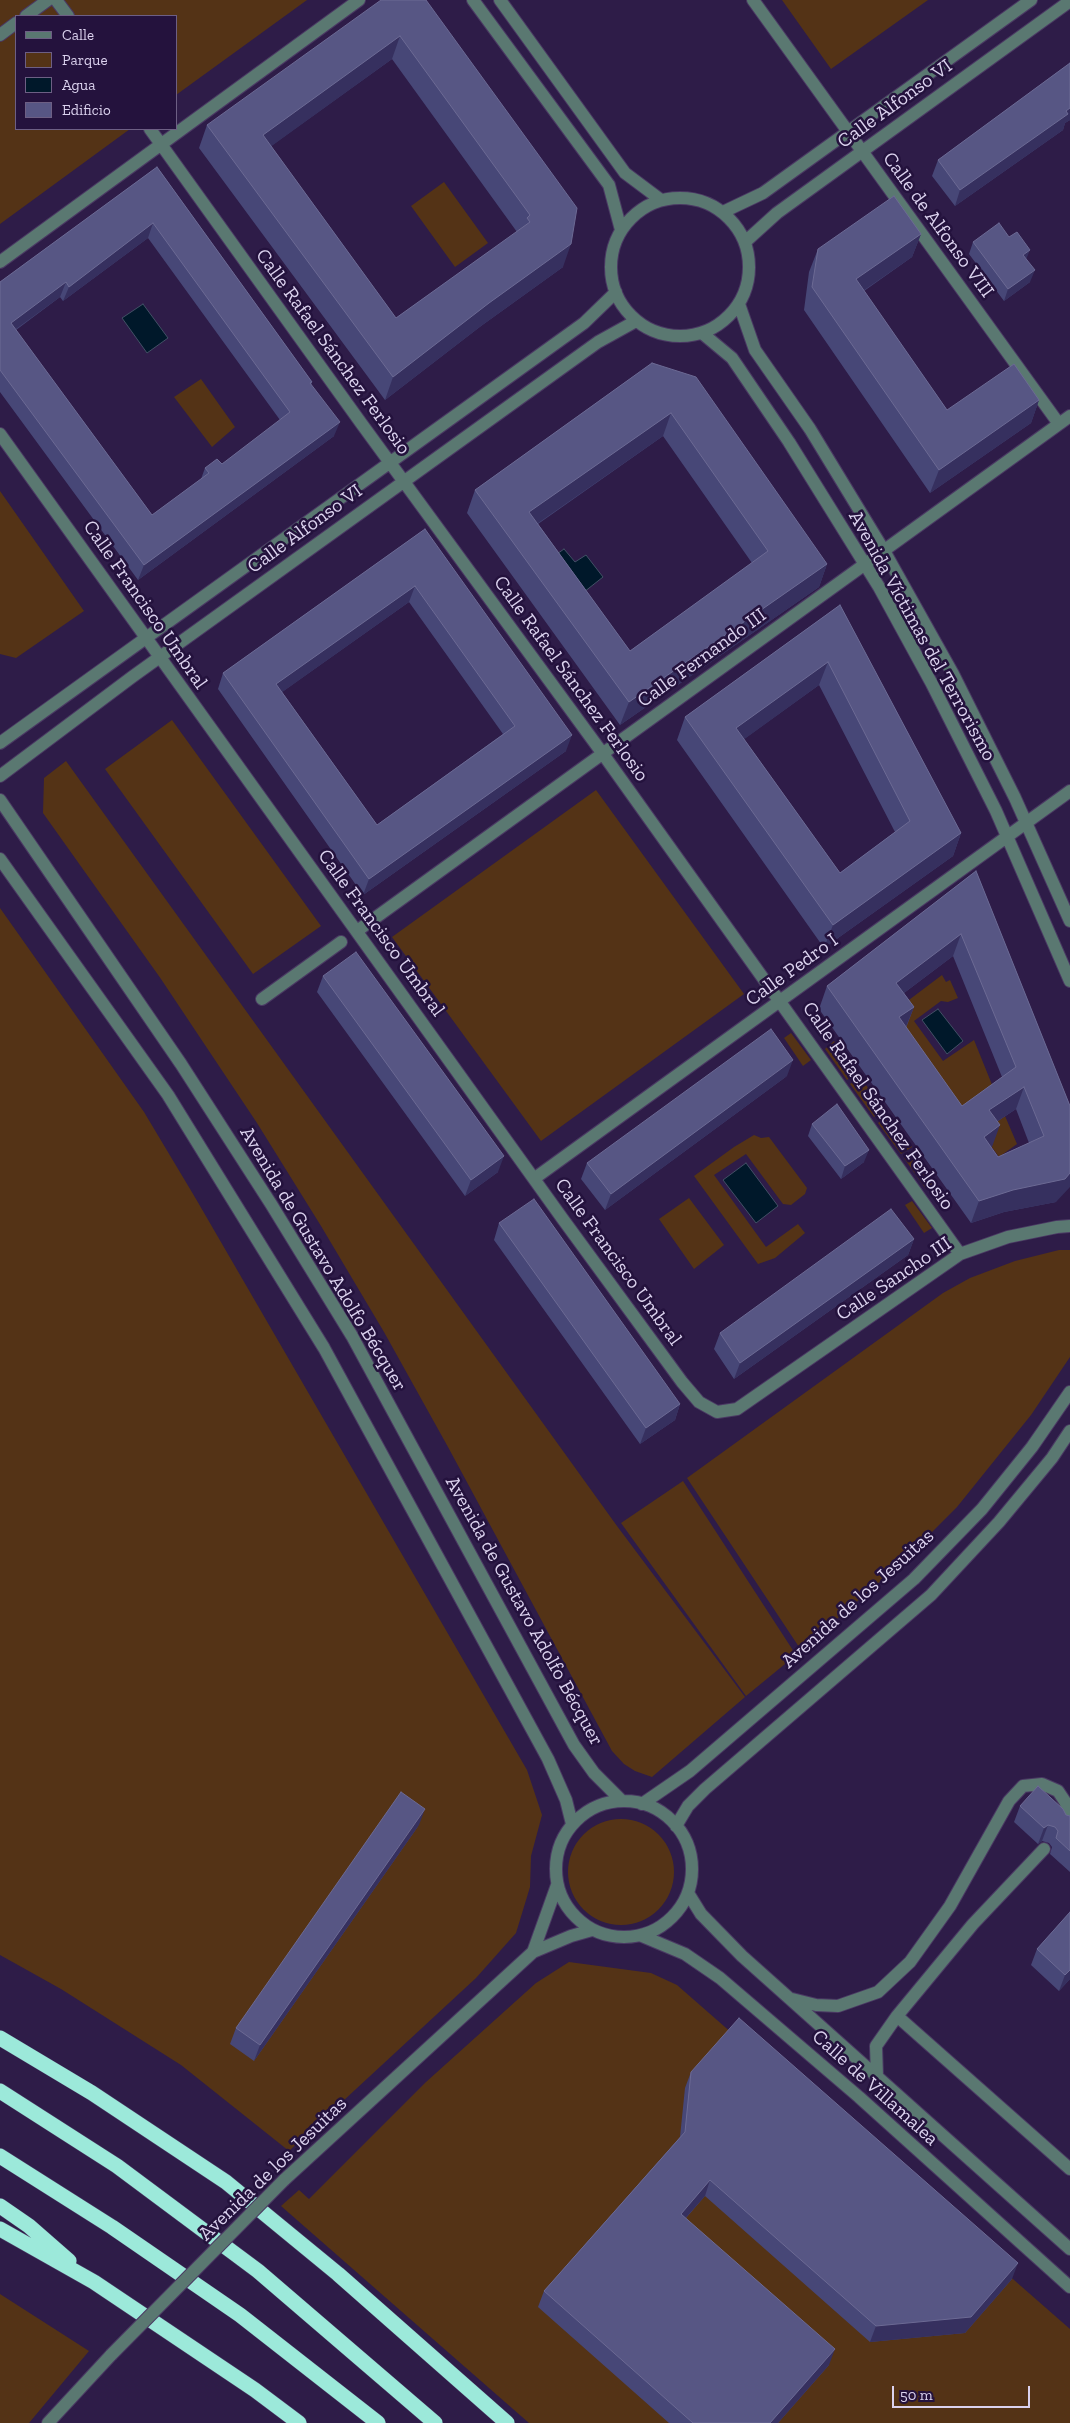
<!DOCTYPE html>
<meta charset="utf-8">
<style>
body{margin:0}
#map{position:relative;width:1070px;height:2423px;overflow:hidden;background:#2e1c48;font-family:"Zilla Slab",serif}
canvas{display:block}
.legend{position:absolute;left:15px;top:15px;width:162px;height:115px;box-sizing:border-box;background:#24123d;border:1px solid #6d5f84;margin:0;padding:6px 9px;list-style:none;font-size:15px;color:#dbd2ee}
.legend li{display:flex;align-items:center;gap:10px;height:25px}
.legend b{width:25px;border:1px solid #6d5f84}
.scale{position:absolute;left:892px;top:2386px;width:138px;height:22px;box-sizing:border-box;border:2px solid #dbd2ee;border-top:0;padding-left:6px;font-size:15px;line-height:18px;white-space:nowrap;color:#dbd2ee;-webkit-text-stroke:4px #24123d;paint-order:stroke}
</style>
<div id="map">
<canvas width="1070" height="2423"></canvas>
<ul class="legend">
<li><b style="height:6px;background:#5a7871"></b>Calle</li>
<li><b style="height:14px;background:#543316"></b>Parque</li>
<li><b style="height:14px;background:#00182a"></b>Agua</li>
<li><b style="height:14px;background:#575684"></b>Edificio</li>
</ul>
<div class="scale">50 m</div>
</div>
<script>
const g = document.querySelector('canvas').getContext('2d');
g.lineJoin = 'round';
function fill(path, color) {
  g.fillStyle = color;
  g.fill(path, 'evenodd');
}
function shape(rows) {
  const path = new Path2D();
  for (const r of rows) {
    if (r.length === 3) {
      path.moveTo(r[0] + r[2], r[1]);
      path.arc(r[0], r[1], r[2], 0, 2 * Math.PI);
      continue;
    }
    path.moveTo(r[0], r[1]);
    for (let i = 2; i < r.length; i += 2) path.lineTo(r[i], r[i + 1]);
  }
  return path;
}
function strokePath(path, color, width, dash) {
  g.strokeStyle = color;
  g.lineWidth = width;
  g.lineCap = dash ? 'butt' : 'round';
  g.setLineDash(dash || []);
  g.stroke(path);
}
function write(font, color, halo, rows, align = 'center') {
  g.font = font + ' "Zilla Slab",serif';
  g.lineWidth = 5;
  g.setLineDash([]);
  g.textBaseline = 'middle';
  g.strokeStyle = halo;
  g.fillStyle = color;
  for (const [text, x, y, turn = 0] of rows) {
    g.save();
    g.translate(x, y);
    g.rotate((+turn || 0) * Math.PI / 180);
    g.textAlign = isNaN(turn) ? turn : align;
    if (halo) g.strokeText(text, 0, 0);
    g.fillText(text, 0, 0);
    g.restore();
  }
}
const green = shape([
 [0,0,307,0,176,95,176,16,16,16,16,129,130,129,0,224],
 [782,0,928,0,831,69],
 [444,182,488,243,455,267,411,206],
 [201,379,235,427,212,447,174,397],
 [0,491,84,611,16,658,0,654],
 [172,720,321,926,253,974,105,769],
 [66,761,617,1526,745,1697,652,1777,635,1771,624,1764,612,1751,448,1447,384,1332,321,1226,257,1123,161,979,43,813,44,778],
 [596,790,744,994,541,1141,392,937],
 [0,908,144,1112,196,1199,527,1770,542,1815,531,1856,530,1887,516,1933,476,1978,289,2151,181,2065,61,1989,0,1955],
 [942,975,946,982,950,980,958,998,948,1002,941,1001,914,1021,943,1061,974,1040,997,1097,967,1119,893,1012],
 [791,1033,811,1060,803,1066,784,1038],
 [834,1041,858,1072,847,1080,825,1049],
 [860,1077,884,1109,874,1117,850,1084],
 [888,1115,912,1147,901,1154,878,1123],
 [1005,1116,1017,1144,999,1157,981,1132],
 [754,1135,761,1138,769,1137,807,1188,805,1194,791,1205,783,1204,746,1154,714,1175,766,1247,798,1224,805,1233,775,1258,758,1264,694,1176,734,1147],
 [914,1152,936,1182,926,1189,904,1158],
 [689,1198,724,1245,694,1269,659,1219],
 [912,1201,932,1228,924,1233,905,1205],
 [1059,1250,1070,1250,1070,1357,1031,1415,957,1507,897,1567,801,1650,687,1478,943,1293,970,1278,1015,1261],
 [683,1481,796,1655,746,1696,621,1523],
 [621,1872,53],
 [569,1962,651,1973,677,1985,1070,2329,1070,2423,529,2423,281,2206,299,2190,309,2199,426,2082,536,1983],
 [0,2294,89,2351,29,2423,0,2423]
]);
const water = shape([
 [143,304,168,338,147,353,122,318,143,304],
 [564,549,575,562,586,555,603,577,584,592,557,554,564,549],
 [938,1009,963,1041,947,1054,922,1020,938,1009],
 [746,1163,778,1206,756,1223,723,1180,746,1163]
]);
const minor = shape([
 [56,0,68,16],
 [473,0,609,185,621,230],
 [500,0,625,173,661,200],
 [753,0,1059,424],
 [26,16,48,0],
 [0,35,16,23],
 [150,129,361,423,603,754,960,1254],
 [680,267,69],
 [723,212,763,193,1031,0],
 [745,242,777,213,1070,1],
 [0,262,359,0],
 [739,304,755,350,810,429,883,549,953,674,1015,798,1070,921],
 [702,333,732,358,789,442,879,587,932,684,996,811,1070,981],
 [0,434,562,1218,682,1382,699,1402,717,1412,737,1409,960,1254,1008,1237,1057,1227,1070,1226],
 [0,743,584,323,616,292],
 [0,776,132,677,598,342,636,321],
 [0,800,181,1064,271,1204,352,1336,574,1745,594,1773,622,1801],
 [0,859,168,1095,324,1348,548,1759,566,1800,572,1824],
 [357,931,1070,416],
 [262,999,341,942],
 [535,1178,1070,791],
 [624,1869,68],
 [642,1804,690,1771,914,1579,982,1509,1032,1447,1070,1392],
 [676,1826,688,1806,705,1789,931,1595,999,1522,1052,1458,1070,1431],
 [688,1893,701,1914,742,1956,1070,2249],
 [642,1936,685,1954,720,1978,859,2097,1070,2287],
 [533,1952,557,1885],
 [792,1999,816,2005,838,2006,878,1992,910,1962,950,1906,1009,1801,1023,1786,1042,1784,1058,1791,1066,1803,1068,1821,1065,1825],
 [897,2016,1070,2169],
 [877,2076,876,2046,897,2016,973,1924,1044,1849],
 [284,2180,533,1952,571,1936,592,1930],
 [48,2423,111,2355]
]);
const highway = shape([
 [0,2038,92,2093,226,2182,338,2274,507,2423],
 [0,2091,117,2166,258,2271,435,2423],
 [0,2156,112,2227,240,2315,378,2423],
 [0,2206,29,2226,69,2261],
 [0,2229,94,2282,255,2390,299,2423]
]);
const minorBridge = shape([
 [111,2355,284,2180]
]);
const wall = shape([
 [426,0,563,267,481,326,385,400,199,148,207,125],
 [392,59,517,232,396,318,271,146],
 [1070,63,1070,120,1065,123,1063,130,955,206,932,176,938,160],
 [157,167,312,382,311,385,334,436,138,580,0,392,0,282],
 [148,238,280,420,222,464,205,468,201,479,152,515,16,330,60,297,63,301],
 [921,234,912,257,864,291,947,410,1039,400,1031,423,930,493,804,310,809,272,818,249],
 [1009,237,1030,282,1004,301,969,254,973,242],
 [652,363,827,564,819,587,620,725,467,513,475,490],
 [663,436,752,563,630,651,538,524],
 [425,529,566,751,363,895,218,689,223,673],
 [409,602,503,734,377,825,282,692],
 [840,605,961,833,953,856,824,948,677,740,685,717],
 [819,685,895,832,840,873,744,739],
 [976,871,1070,1106,1056,1202,1004,1212,971,1223,819,1009,827,986],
 [953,956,1002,1077,962,1106,906,1028,914,1007,904,993],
 [1016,1109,1029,1143,998,1157,991,1148,998,1121],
 [323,976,498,1172,465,1196,317,992],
 [787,1076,605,1210,581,1179,587,1163],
 [812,1124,864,1162,841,1179,808,1136],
 [499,1223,680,1404,675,1420,640,1444,494,1240],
 [914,1239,908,1255,734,1379,714,1349,720,1333],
 [1020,1806,1070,1816,1070,1872,1050,1854,1052,1847,1049,1843,1042,1841,1038,1844,1014,1822],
 [419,1825,254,2061,230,2044,236,2028],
 [1070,1912,1070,1979,1059,1991,1031,1965,1037,1949],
 [691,2072,1012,2279,965,2333,870,2342,705,2196,686,2218,829,2365,778,2423,669,2423,538,2307,544,2291,680,2137,685,2088]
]);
const shadedWall = shape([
 [400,36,392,59,255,158,263,135],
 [1070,108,1070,120,1065,123,1063,130,955,206,960,190],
 [153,223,148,238,63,301,69,287],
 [921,234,912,257,847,302,856,279],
 [571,244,563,267,481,326,385,400,393,377,489,303],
 [1030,250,1025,262,1023,255],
 [1035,270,1030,282,1004,301,1008,289],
 [66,282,60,297,5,337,11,323],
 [1039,400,1031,423,930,493,939,470],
 [671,413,663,436,521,535,529,512],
 [340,422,334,436,138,580,144,565],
 [827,564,819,587,620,725,629,702],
 [415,586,409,602,271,700,276,684],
 [828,662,819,685,728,751,736,728],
 [572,735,566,751,363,895,369,879],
 [961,833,953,856,824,948,833,925],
 [961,934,953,956,888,1005,896,983],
 [914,1007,905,1029,899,1017],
 [793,1060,787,1076,605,1210,611,1194],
 [1024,1087,1016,1109,981,1132,989,1110],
 [1000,1125,992,1147,976,1160,984,1137],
 [869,1150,864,1162,841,1179,845,1166],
 [504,1156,498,1172,465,1196,471,1180],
 [1070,1173,1070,1187,1056,1202,1004,1212,971,1223,979,1201,1013,1190],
 [914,1239,908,1255,734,1379,740,1363],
 [680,1404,675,1420,640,1444,646,1428],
 [425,1809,419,1825,254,2061,260,2045],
 [1048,1825,1042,1841,1038,1844,1044,1828],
 [1070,1970,1070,1979,1059,1991,1065,1975],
 [710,2180,705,2196,675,2230,681,2214],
 [1018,2263,1012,2279,965,2333,870,2342,876,2326],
 [835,2349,829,2365,778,2423,770,2423]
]);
const building = shape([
 [381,0,426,0,577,208,571,244,489,303,393,377,207,125,381,0],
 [400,36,530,215,527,218,530,222,396,318,263,135,400,36],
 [1070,63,1070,108,1066,111,1068,114,960,190,938,160,1070,63],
 [157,167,312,382,310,383,340,422,144,565,0,370,0,282,157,167],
 [153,223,290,412,222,464,217,459,205,468,209,473,152,515,11,323,66,282,69,287,153,223],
 [894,196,921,234,856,279,947,410,1014,364,1039,400,939,470,812,287,818,249,894,196],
 [999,223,1009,237,1017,232,1030,250,1023,255,1035,270,1008,289,973,242,999,223],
 [652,363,696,377,827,564,629,702,475,490,652,363],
 [671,413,768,551,630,651,529,512,671,413],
 [425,529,572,735,369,879,223,673,425,529],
 [415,586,515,726,377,825,276,684,415,586],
 [840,605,961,833,833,925,685,717,840,605],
 [828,662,910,821,840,873,736,728,828,662],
 [976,871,1070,1106,1070,1173,1065,1179,1013,1190,979,1201,827,986,976,871],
 [961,934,1016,1067,962,1106,899,1017,914,1007,896,983,961,934],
 [1024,1087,1044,1136,998,1157,984,1137,1000,1125,989,1110,1024,1087],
 [356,952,504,1156,471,1180,323,976,356,952],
 [771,1029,793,1060,611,1194,587,1163,771,1029],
 [837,1104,869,1150,845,1166,812,1124,837,1104],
 [534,1199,680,1404,646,1428,499,1223,534,1199],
 [891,1209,914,1239,740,1363,720,1333,891,1209],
 [1038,1786,1063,1809,1066,1815,1070,1816,1070,1851,1056,1838,1058,1831,1055,1827,1048,1825,1044,1828,1020,1806,1038,1786],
 [401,1792,425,1809,260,2045,236,2028,401,1792],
 [1070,1912,1070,1970,1065,1975,1037,1949,1070,1912],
 [739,2018,1018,2263,971,2317,876,2326,710,2180,681,2214,835,2349,770,2423,693,2423,544,2291,685,2132,691,2072,739,2018]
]);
const streetNames = [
 ["Calle Alfonso VI",895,104,-36],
 ["Calle de Alfonso VIII",938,225,54],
 ["Calle Rafael Sánchez Ferlosio",333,352,54],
 ["Calle Alfonso VI",305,529,-36],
 ["Calle Francisco Umbral",145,605,55],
 ["Avenida Víctimas del Terrorismo",922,636,61],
 ["Calle Fernando III",702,658,-36],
 ["Calle Rafael Sánchez Ferlosio",571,679,54],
 ["Calle Francisco Umbral",381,933,54],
 ["Calle Pedro I",792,970,-36],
 ["Calle Rafael Sánchez Ferlosio",878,1106,55],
 ["Avenida de Gustavo Adolfo Bécquer",323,1259,59],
 ["Calle Francisco Umbral",618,1262,54],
 ["Calle Sancho III",894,1279,-34],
 ["Avenida de los Jesuitas",858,1599,-42],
 ["Avenida de Gustavo Adolfo Bécquer",524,1611,61],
 ["Calle de Villamalea",875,2088,42],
 ["Avenida de los Jesuitas",273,2169,-44]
];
fill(green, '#543316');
fill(water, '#00182a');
strokePath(water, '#425065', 1);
strokePath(minor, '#4a3963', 14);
strokePath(highway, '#4a3963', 16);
strokePath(minor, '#5a7871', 12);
strokePath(highway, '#9ce9da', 15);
strokePath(minorBridge, '#4a3963', 14, []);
strokePath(minorBridge, '#5a7871', 12);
fill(wall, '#474777');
fill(shadedWall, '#36305f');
fill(building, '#575684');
strokePath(building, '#6c6a94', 1);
write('20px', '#dbd2ee', '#24123d', streetNames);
</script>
